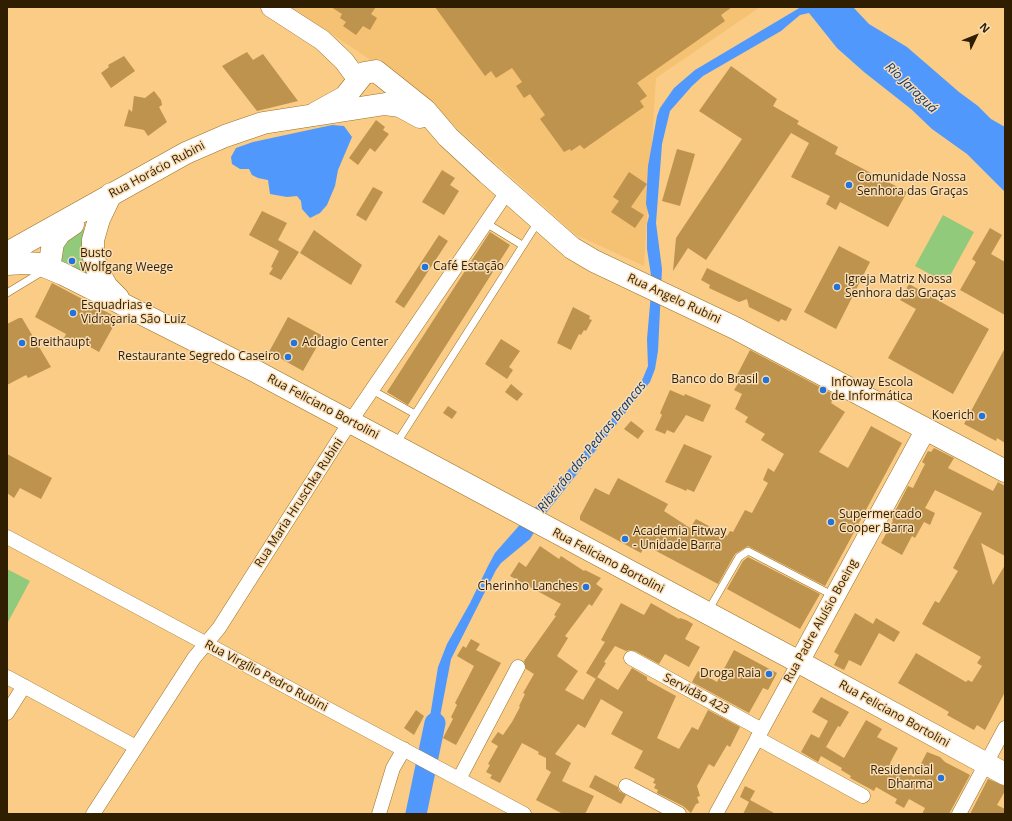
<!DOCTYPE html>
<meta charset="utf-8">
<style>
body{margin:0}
#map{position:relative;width:1012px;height:821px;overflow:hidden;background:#facc85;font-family:"Open Sans",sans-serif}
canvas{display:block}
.frame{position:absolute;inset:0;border:8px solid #301e01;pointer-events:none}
.north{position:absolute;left:956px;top:16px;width:40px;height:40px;-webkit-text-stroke:3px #f9ddb4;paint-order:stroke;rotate:47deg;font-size:11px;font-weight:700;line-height:16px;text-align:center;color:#301e01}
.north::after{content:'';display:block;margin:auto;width:14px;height:18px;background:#301e01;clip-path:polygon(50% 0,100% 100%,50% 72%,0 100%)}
</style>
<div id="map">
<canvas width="1012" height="821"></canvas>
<div class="frame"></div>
<div class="north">N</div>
</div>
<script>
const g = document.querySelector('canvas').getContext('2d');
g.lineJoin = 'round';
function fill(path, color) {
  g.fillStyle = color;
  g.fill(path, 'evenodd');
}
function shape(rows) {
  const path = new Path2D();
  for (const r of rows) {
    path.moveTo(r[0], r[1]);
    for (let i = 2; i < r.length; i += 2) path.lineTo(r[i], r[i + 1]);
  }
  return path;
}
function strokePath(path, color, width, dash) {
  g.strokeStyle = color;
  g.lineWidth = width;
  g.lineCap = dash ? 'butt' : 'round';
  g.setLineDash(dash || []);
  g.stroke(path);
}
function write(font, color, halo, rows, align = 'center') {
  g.font = font + ' "Open Sans",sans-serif';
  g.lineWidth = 3;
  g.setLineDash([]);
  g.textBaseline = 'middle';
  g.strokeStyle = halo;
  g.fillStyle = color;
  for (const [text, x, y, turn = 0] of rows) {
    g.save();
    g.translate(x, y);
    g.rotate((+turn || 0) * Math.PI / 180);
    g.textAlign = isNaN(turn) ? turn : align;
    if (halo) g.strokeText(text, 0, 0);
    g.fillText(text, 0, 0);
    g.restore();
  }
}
const built = shape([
 [291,7,760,7,656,78,644,266,576,235,410,86]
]);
const green = shape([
 [943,215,974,232,946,283,915,266],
 [86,228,95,284,64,269,56,249,70,237],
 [7,569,30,581,7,624]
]);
const water = shape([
 [801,7,853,7,869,24,907,47,959,92,978,106,991,119,1005,127,1005,192,967,154,932,129,911,109,864,72,837,48,809,13,800,15,781,31,703,76,692,86,670,111,662,144,656,223,662,269,658,351,655,369,650,382,546,513,530,539,501,563,496,570,451,659,438,727,436,753,425,748,438,667,447,644,470,603,488,566,495,553,532,511,559,481,624,404,634,396,643,378,648,366,647,339,652,282,647,249,647,224,649,216,646,204,648,166,657,116,660,108,674,88,695,70],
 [332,125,344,126,352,137,338,170,335,186,327,205,320,213,310,218,302,209,301,201,297,196,287,197,270,194,268,180,258,178,252,175,249,169,240,169,232,164,231,157,236,148,253,142],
 [421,774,429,778,421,809,420,814,411,814]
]);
const river = shape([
 [416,814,435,723]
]);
const building = shape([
 [331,7,376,7,371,14,377,18,370,30,363,26,356,35,343,26,346,22,340,18,342,14],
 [435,7,732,7,721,15,725,21,637,83,647,96,640,101,644,107,584,149,580,145,571,151,570,149,564,152,540,119,545,115,530,94,524,98,516,86,522,82,512,68,496,78,491,71,485,76],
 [247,52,253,60,263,54,298,101,257,111,222,66],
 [124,56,135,71,111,88,101,73,109,67,108,65],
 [731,66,777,99,773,106,799,121,797,124,838,147,835,154,907,192,888,227,840,202,836,210,826,204,830,196,791,177,809,143,791,133,706,260,688,248,673,271,676,238,742,139,699,111],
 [154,91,161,100,162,105,159,107,167,122,148,136,144,130,124,126,129,109,132,112,134,96,145,98],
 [376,120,385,127,383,130,389,134,375,152,370,148,358,165,349,158],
 [677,149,695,154,680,206,662,201],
 [442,170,455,178,450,185,459,191,444,215,422,202],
 [629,172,647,184,631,207,644,215,635,228,611,212,619,201,613,197],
 [373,187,383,192,366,221,356,215],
 [262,211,287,223,278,240,299,252,281,280,269,274,273,268,271,267,279,251,249,235],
 [990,228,1002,235,991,254,1005,262,1005,315,960,290,976,262,972,259],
 [314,230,362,265,351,285,300,253],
 [490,232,510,245,408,405,387,392],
 [439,235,448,241,404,308,395,302],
 [839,246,870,262,836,329,804,312],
 [707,268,792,309,786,321,781,319,779,322,749,307,747,299,739,302,709,288,710,285,701,280],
 [52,283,118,318,99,352,83,343,79,349,63,340,66,334,35,317],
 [909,284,989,329,953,394,888,358,916,309,900,300],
 [573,307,590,316,589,319,592,320,586,331,584,330,581,335,579,334,571,350,557,343],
 [288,317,323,336,303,371,269,352],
 [19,318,22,318,51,367,28,378,26,375,7,385,7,324],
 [501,339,520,351,509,367,513,370,507,379,485,364],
 [1005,348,1005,443,997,438,996,441,964,424],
 [750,350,835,395,831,403,845,412,819,452,848,468,871,426,902,443,825,586,748,546,735,554,718,584,645,545,641,553,580,520,580,516,595,488,609,495,618,478,668,504,664,511,690,528,696,519,727,536,730,531,733,532,745,510,752,513,768,483,763,480,768,468,774,472,784,454,761,440,765,434,745,422,748,417,735,409,742,394,734,390,739,382,735,379],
 [511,384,523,394,517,401,505,392],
 [670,390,684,396,685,394,711,405,703,422,686,415,674,433,667,430,665,434,655,430,662,415,660,413],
 [448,406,457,412,452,419,443,413],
 [631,421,644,431,638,439,624,429],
 [684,444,712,456,694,492,687,489,686,491,682,489,665,482],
 [934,448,954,458,948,468,993,491,998,482,1005,486,1005,556,981,543,993,585,1005,565,1005,692,985,730,977,725,974,730,947,715,949,712,898,683,916,653,966,682,968,680,972,682,982,666,977,663,981,657,922,624,935,601,939,603,958,571,953,568,982,513,935,490,925,508,935,513,930,525,924,522,915,538,912,536,902,555,881,543,893,521,891,519,908,486,913,488,925,464,922,462,928,451,931,452],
 [7,454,52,478,41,499,20,488,14,498,7,493],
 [540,546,559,559,561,556,584,571,585,570,601,578,596,584,603,589,592,606,589,604,565,636,568,638,557,656,578,671,565,690,583,700,597,677,618,690,632,668,647,677,647,680,676,696,657,738,679,749,692,727,698,730,708,710,740,727,730,747,727,745,714,767,709,764,697,786,700,796,697,797,699,803,696,804,691,813,683,806,657,793,658,790,654,788,656,784,653,783,655,779,634,768,643,751,611,734,623,712,601,699,585,728,578,724,555,754,571,763,562,781,594,796,585,814,563,814,536,800,551,772,546,769,546,758,538,754,539,752,522,743,500,783,490,778,492,775,486,772,490,765,488,764,498,746,491,742,498,732,503,735,512,722,520,707,519,706,525,694,523,693,534,674,526,669,524,661,556,616,554,615,561,604,510,576,519,562,526,567],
 [748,557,820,594,800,629,727,589,743,561],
 [621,603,644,615,651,603,679,619,680,618,686,620,693,624,685,639,700,647,689,667,665,654,659,664,635,651,630,650,626,651,615,646,604,662,606,663,596,679,586,673,605,642,601,640],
 [855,613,873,624,876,618,900,632,894,642,879,633,861,666,849,660,844,670,834,665,839,655,834,652],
 [471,639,480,644,476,650,501,663,456,745,443,738,453,719,451,717,457,705,455,703,474,666,457,656,463,646,466,648],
 [734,650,777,673,768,690,763,688,749,713,692,682,698,671,717,682],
 [821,697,849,712,840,727,838,726,826,747,844,758,866,720,882,729,877,737,898,748,890,763,914,777,927,752,940,757,945,762,970,775,949,814,922,814,925,808,909,799,904,808,895,803,897,799,876,787,874,791,850,778,851,776,841,770,842,768,821,756,818,762,801,752,811,734,819,738,828,721,812,712],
 [416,710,424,716,414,735,404,728],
 [595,775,618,787,619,791,626,795,621,804,589,787],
 [988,779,1005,786,1005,791,997,805,1005,809,1005,814,970,814],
 [745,786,755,791,750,800,776,814,743,814,749,802,740,797]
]);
const lane = shape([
 [486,223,522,245],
 [7,293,45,270],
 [372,390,415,414],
 [396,444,538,222],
 [708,611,739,557,748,551,834,596]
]);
const street = shape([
 [7,537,524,814],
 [631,658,762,730],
 [7,677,136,747],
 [7,713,24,686],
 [757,738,863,796],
 [459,779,518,667],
 [626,786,679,814],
 [93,814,194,658,219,628,350,422,507,192],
 [379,814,393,768,404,749],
 [716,814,799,662],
 [959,814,1005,728]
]);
const secondary = shape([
 [271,7,322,40,344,61,358,80],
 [799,662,926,429]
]);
const primary = shape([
 [316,113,345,97,364,73,376,71,425,110,448,137,487,173,572,248,594,261,735,328,1005,471],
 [111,194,99,219,93,240,93,254,97,269,107,287,118,298],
 [7,253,186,153,225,136,263,123,385,104,400,106,420,117],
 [7,264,24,263,39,264,63,274,257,372,799,662,1005,774],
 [49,268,53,243,60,233,73,224]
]);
const markers = [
 [849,185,4,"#2173dd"],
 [72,261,4,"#2173dd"],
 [425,267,4,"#2173dd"],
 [837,287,4,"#2173dd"],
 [73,313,4,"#2173dd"],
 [22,343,4,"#2173dd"],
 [294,343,4,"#2173dd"],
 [288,357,4,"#2173dd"],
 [766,380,4,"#2173dd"],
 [823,390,4,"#2173dd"],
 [982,416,4,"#2173dd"],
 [831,522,4,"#2173dd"],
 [625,539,4,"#2173dd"],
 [586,587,4,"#2173dd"],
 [769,674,4,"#2173dd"],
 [941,778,4,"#2173dd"]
];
const streetNames = [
 ["Rua Horácio Rubini",157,170,-28],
 ["Rua Angelo Rubini",674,299,25],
 ["Rua Feliciano Bortolini",323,407,28],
 ["Rua Maria Hruschka Rubini",299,503,-57],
 ["Rua Feliciano Bortolini",608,561,28],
 ["Rua Padre Aluísio Boeing",821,621,-61],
 ["Rua Virgílio Pedro Rubini",266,676,28],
 ["Servidão 423",696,694,28],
 ["Rua Feliciano Bortolini",894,714,29]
];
const poiNames = [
 ["Comunidade Nossa",857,178],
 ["Senhora das Graças",857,192],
 ["Busto",80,254],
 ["Wolfgang Weege",80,268],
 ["Café Estação",433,267],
 ["Igreja Matriz Nossa",845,280],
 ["Senhora das Graças",845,294],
 ["Esquadrias e",81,306],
 ["Vidraçaria São Luiz",81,320],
 ["Breithaupt",30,343],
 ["Addagio Center",302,343],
 ["Restaurante Segredo Caseiro",280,357,"right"],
 ["Banco do Brasil",758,380,"right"],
 ["Infoway Escola",831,383],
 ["de Informática",831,397],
 ["Koerich",974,416,"right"],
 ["Supermercado",839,515],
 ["Cooper Barra",839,529],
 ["Academia Fitway",633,532],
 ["- Unidade Barra",633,546],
 ["Cherinho Lanches",578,587,"right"],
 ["Droga Raia",761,674,"right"],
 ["Residencial",933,771,"right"],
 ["Dharma",933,785,"right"]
];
const waterNames = [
 ["Rio Jaraguá",911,88,44],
 ["Ribeirão das Pedras Brancas",592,447,-51]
];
fill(built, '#f5c274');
fill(green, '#91ca7b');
fill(water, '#5198fc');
strokePath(river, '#5198fc', 21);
fill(building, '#be934d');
strokePath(lane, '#9a7027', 8);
strokePath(street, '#9a7027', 15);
strokePath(secondary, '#9a7027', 21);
strokePath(primary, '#9a7027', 23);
strokePath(lane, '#fff', 7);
strokePath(street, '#fff', 14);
strokePath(secondary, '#fff', 20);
strokePath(primary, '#fff', 22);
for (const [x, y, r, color] of markers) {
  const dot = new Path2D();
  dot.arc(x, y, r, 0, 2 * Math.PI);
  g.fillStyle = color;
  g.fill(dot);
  strokePath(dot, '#f9ddb4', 1.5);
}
write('12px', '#301e01', '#f9ddb4', streetNames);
write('12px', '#301e01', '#f9ddb4', poiNames, 'left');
write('italic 13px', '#0a3a78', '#f9ddb4', waterNames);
</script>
